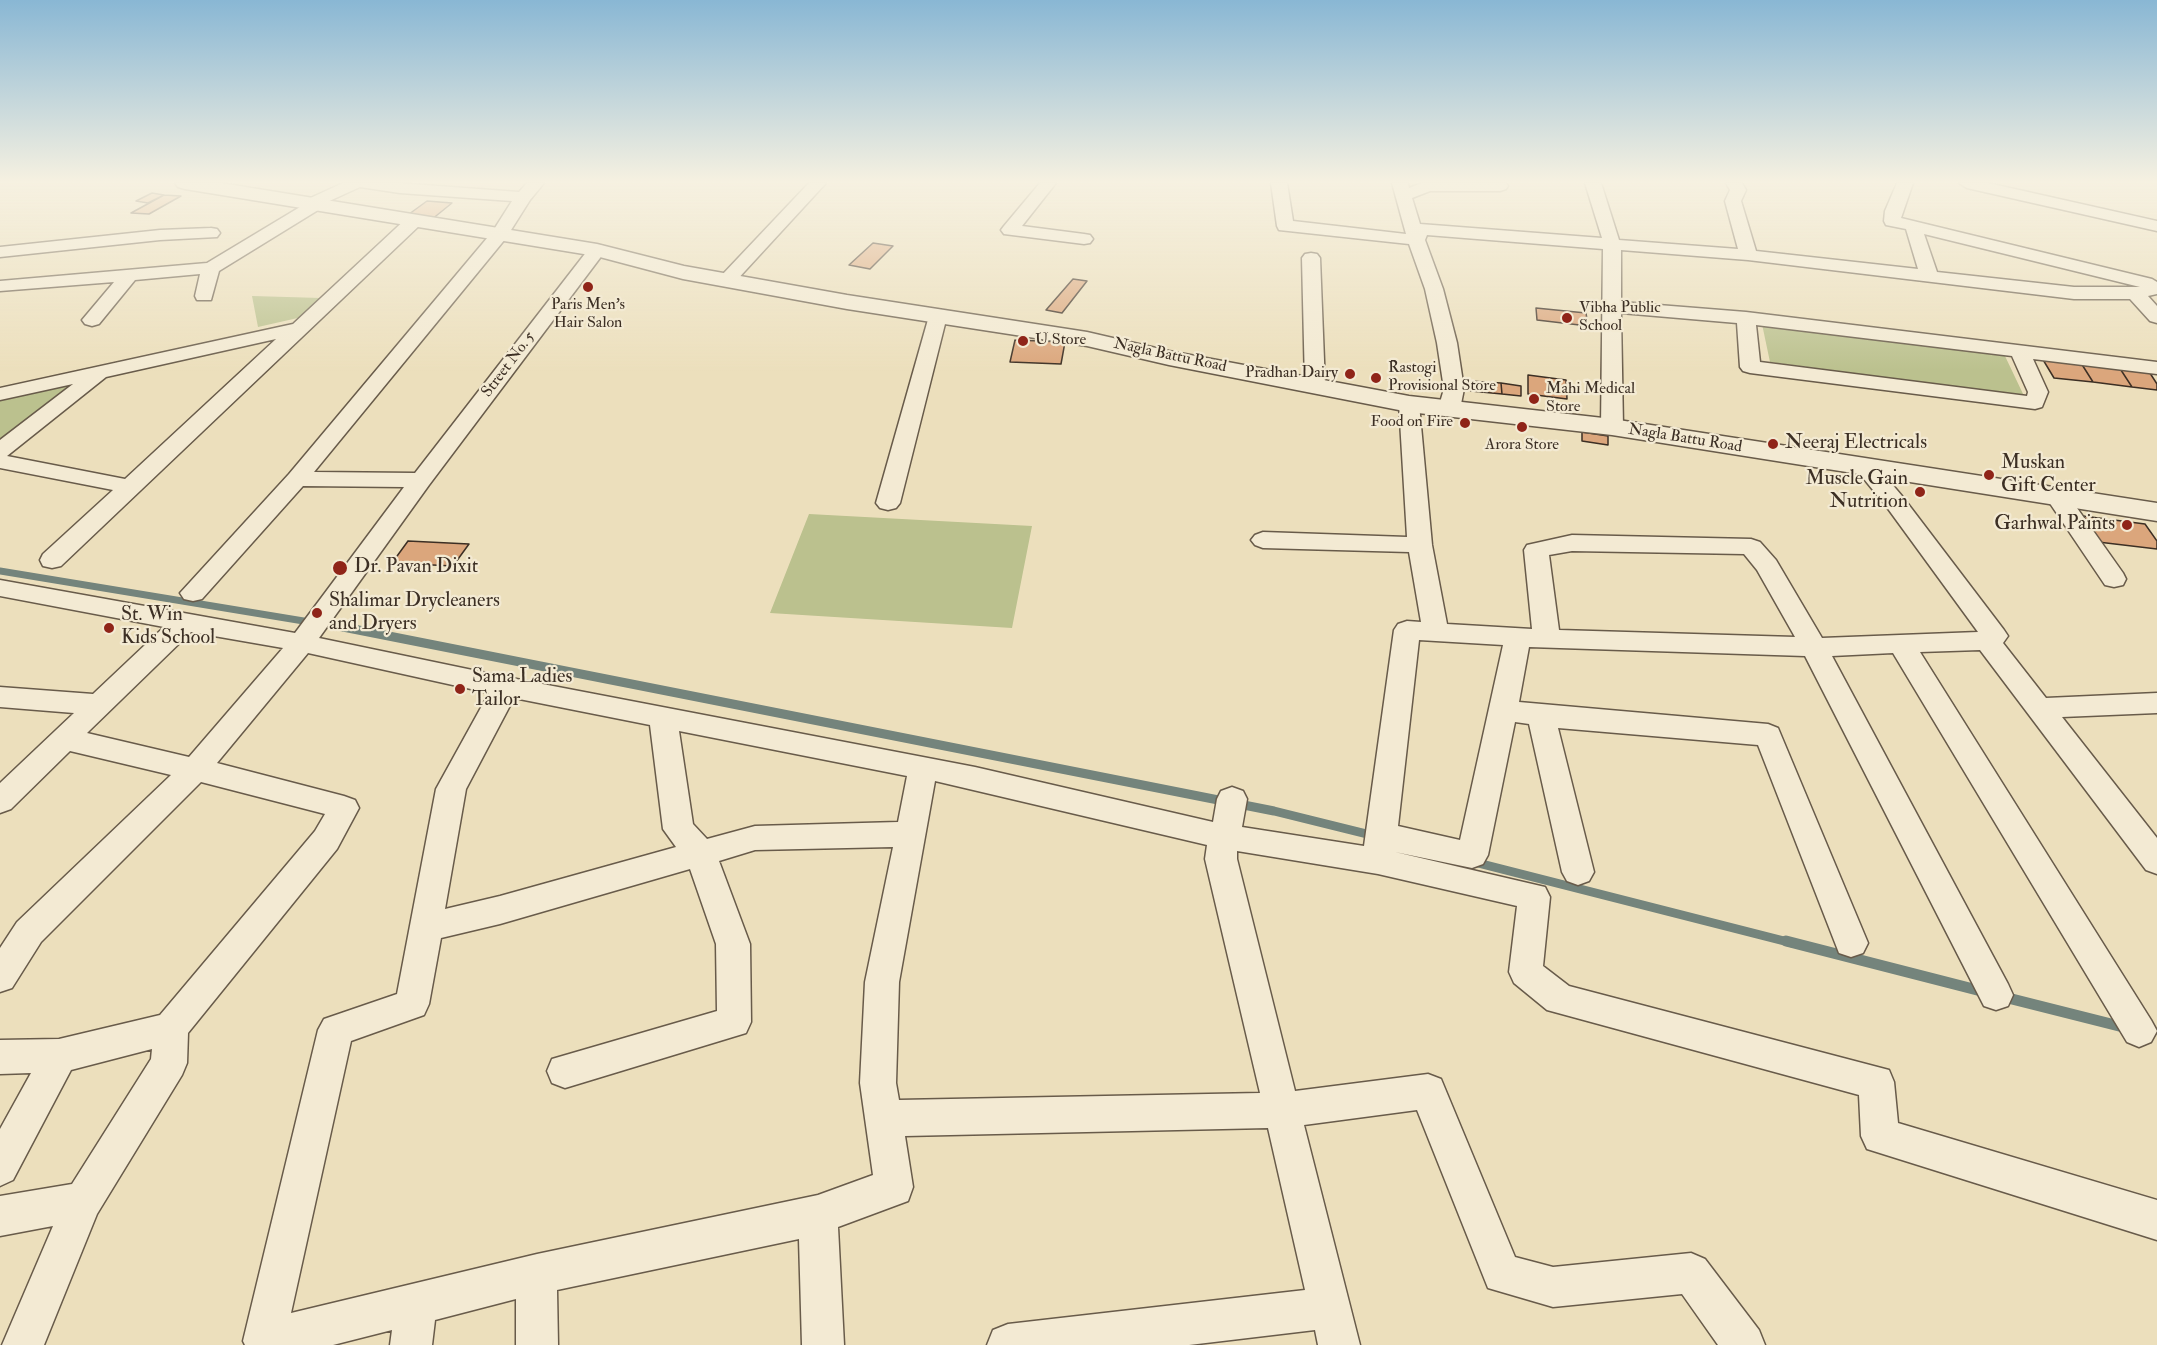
<!DOCTYPE html>
<style>
body{margin:0}
canvas{display:block;background:#ecdfbc}
</style>
<canvas width="2157" height="1345"></canvas>
<script>
const g = document.querySelector('canvas').getContext('2d');
g.lineJoin = 'round';
function fill(path, color) {
  g.fillStyle = color;
  g.fill(path, 'evenodd');
}
function shape(rows) {
  const path = new Path2D();
  for (const r of rows) {
    path.moveTo(r[0], r[1]);
    for (let i = 2; i < r.length; i += 2) path.lineTo(r[i], r[i + 1]);
  }
  return path;
}
function strokePath(path, color, width, dash) {
  g.strokeStyle = color;
  g.lineWidth = width;
  g.lineCap = dash ? 'butt' : 'round';
  g.setLineDash(dash || []);
  g.stroke(path);
}
function write(font, color, halo, rows, align = 'center') {
  g.font = font + ' "IM FELL Double Pica",serif';
  g.lineWidth = 4.5;
  g.setLineDash([]);
  g.textBaseline = 'middle';
  g.strokeStyle = halo;
  g.fillStyle = color;
  for (const [text, x, y, turn = 0] of rows) {
    g.save();
    g.translate(x, y);
    g.rotate((+turn || 0) * Math.PI / 180);
    g.textAlign = isNaN(turn) ? turn : align;
    if (halo) g.strokeText(text, 0, 0);
    g.fillText(text, 0, 0);
    g.restore();
  }
}
const green = shape([
 [252,296,321,298,302,317,258,327],
 [1762,324,2005,356,2024,396,1770,362],
 [75,383,0,439,0,399],
 [809,514,1032,526,1012,628,770,613]
]);
const streamFar2 = shape([
 [0,571,340,627]
]);
const streamFar1 = shape([
 [333,625,1274,811,1375,836],
 [1474,862,1792,943]
]);
const stream = shape([
 [1786,941,1985,992],
 [2000,996,2127,1028]
]);
const building = shape([
 [152,193,164,195,148,203,136,201,152,193],
 [164,195,181,196,149,214,131,213,164,195],
 [427,201,452,203,431,220,405,217,427,201],
 [873,243,893,246,870,269,849,265,873,243],
 [1073,279,1087,281,1062,313,1046,310,1073,279],
 [1536,308,1586,313,1588,326,1537,320,1536,308],
 [1015,340,1065,342,1061,364,1010,362,1015,340],
 [2042,358,2081,363,2093,382,2054,378,2042,358],
 [2081,363,2119,367,2132,387,2093,382,2081,363],
 [2119,367,2148,370,2157,384,2157,390,2132,387,2119,367],
 [1528,375,1566,380,1567,399,1528,394,1528,375],
 [1469,381,1501,383,1502,394,1471,391,1469,381],
 [1501,383,1521,386,1521,396,1502,394,1501,383],
 [1582,432,1608,436,1608,445,1582,441,1582,432],
 [2083,516,2145,524,2157,541,2157,549,2098,542,2083,516],
 [408,541,469,544,453,566,392,563,408,541]
]);
const minor = shape([
 [343,183,398,183,519,192,527,183,544,183,530,200,506,238,314,472,415,473,591,246,597,245,603,246,606,250,429,485,319,638,506,677,975,767,1213,822,1217,799,1221,791,1232,787,1243,791,1247,799,1242,827,1364,846,1394,630,1398,624,1407,621,1421,622,1409,552,1263,548,1255,545,1251,540,1255,535,1263,532,1407,537,1399,404,1402,400,1409,398,1416,400,1419,404,1432,545,1447,624,1532,629,1524,550,1527,545,1572,535,1751,539,1760,542,1776,560,1822,638,1978,632,1886,506,1855,468,1858,463,1866,461,1874,463,1902,496,2004,630,2008,636,2003,643,2046,698,2157,693,2157,713,2062,717,2157,838,2157,874,2146,870,1980,650,1920,652,2151,1020,2157,1031,2151,1042,2139,1047,2127,1042,1893,653,1832,656,2008,984,2013,995,2008,1006,1996,1010,1984,1006,1805,656,1529,647,1519,702,1768,724,1778,728,1868,943,1863,953,1851,957,1839,953,1758,745,1558,728,1594,872,1589,881,1578,885,1567,881,1562,872,1529,724,1515,722,1488,855,1483,864,1472,868,1395,852,1545,887,1550,897,1543,966,1569,986,1889,1070,1894,1082,1898,1123,2157,1200,2157,1240,1867,1149,1861,1136,1859,1095,1547,1010,1514,983,1509,972,1517,906,1378,874,1237,851,1237,859,1295,1091,1428,1074,1441,1079,1515,1257,1553,1267,1691,1253,1705,1259,1759,1330,1765,1345,1718,1345,1682,1294,1553,1307,1488,1288,1417,1110,1304,1125,1360,1345,1318,1345,1315,1330,1189,1345,987,1345,993,1330,1008,1324,1305,1290,1268,1128,905,1136,913,1187,908,1201,838,1227,844,1345,802,1345,799,1239,557,1290,558,1345,516,1345,516,1299,435,1320,432,1345,390,1345,392,1330,333,1345,245,1345,243,1341,318,1030,324,1019,397,994,436,789,489,693,308,653,217,763,344,796,355,800,359,808,337,849,188,1033,187,1063,182,1075,97,1214,44,1345,2,1345,53,1226,0,1236,0,1196,72,1184,151,1059,152,1049,71,1070,13,1180,0,1186,0,1129,31,1073,0,1074,0,1040,59,1039,160,1015,315,831,325,814,201,782,41,942,12,988,0,992,0,948,17,922,171,775,70,751,11,809,0,813,0,783,74,713,0,707,0,687,93,694,164,627,0,596,0,580,295,633,404,487,303,486,202,599,193,601,184,599,180,593,289,474,493,231,512,201,400,193,360,187,325,203,323,207,219,271,211,300,197,300,195,296,200,274,135,280,99,324,92,326,85,324,82,320,114,282,0,291,0,281,207,263,305,204,306,200,343,183],
 [1572,551,1744,554,1757,570,1795,637,1559,630,1549,555,1572,551],
 [191,632,283,648,189,757,87,733,191,632],
 [1419,640,1503,645,1460,840,1398,826,1419,640],
 [514,698,650,725,663,829,676,847,500,896,445,909,466,789,514,698],
 [679,731,907,776,898,822,755,826,707,839,693,824,679,731],
 [935,781,1207,845,1205,859,1260,1093,899,1100,896,1083,899,982,935,781],
 [893,847,865,982,860,1083,873,1175,818,1195,537,1254,291,1313,351,1041,424,1015,429,1004,441,938,500,924,690,869,716,944,717,1011,552,1059,547,1071,552,1083,565,1088,746,1033,751,1022,750,944,719,861,755,850,893,847],
 [809,183,826,183,734,283,722,283,719,279,722,275,809,183],
 [1040,183,1056,183,1022,226,1084,234,1090,235,1093,239,1090,243,1084,244,1004,234,1001,230,1004,226,1040,183],
 [1271,183,1287,183,1293,221,1406,234,1392,183,1408,183,1409,188,1422,183,1506,183,1508,186,1506,189,1500,191,1430,191,1412,198,1420,224,1602,238,1585,183,1601,183,1619,240,1738,249,1725,201,1730,190,1726,183,1742,183,1746,190,1741,201,1756,251,1918,269,1906,229,1886,225,1884,221,1885,211,1897,183,1913,183,1901,218,2152,279,2157,282,2157,294,2148,296,2157,306,2157,323,2150,321,2130,299,2074,299,1748,260,1621,250,1621,302,1746,312,2157,362,2157,374,2033,359,2048,392,2042,407,2035,409,1750,373,1743,371,1740,367,1737,323,1621,313,1623,427,1620,432,1612,433,1604,432,1601,427,1603,249,1427,235,1425,240,1443,289,1457,343,1464,389,1460,409,1456,413,1449,415,1442,413,1438,409,1444,389,1437,343,1425,289,1409,244,1279,230,1277,226,1271,183],
 [1924,234,2140,287,2074,287,1937,272,1924,234],
 [1756,325,2012,356,2028,392,2027,396,1760,362,1756,325],
 [1959,183,1988,183,2157,221,2157,231,1967,188,1959,183],
 [415,215,423,220,421,224,61,566,52,568,43,566,40,560,43,554,113,490,0,468,0,440,73,384,0,400,0,388,293,324,409,216,415,215],
 [276,339,125,479,7,456,106,377,276,339],
 [211,228,217,229,220,233,217,237,160,240,0,257,0,247,160,230,211,228],
 [1311,253,1317,254,1320,258,1325,386,1322,390,1315,392,1308,390,1305,386,1302,258,1305,254,1311,253],
 [938,310,945,312,947,316,900,503,896,508,888,510,880,508,876,503,929,316,931,312,938,310],
 [2057,489,2065,491,2123,573,2126,579,2123,585,2114,587,2105,585,2045,496,2049,491,2057,489]
]);
const tertiary = shape([
 [175,183,221,183,597,244,684,266,847,295,1087,332,1169,351,1409,396,1612,419,2157,503,2157,521,1612,435,1409,412,1169,365,1087,346,847,309,683,279,596,256,185,189,178,187,175,183]
]);
const markers = [
 [588,287,6,"#8f2418"],
 [1567,318,6,"#8f2418"],
 [1023,341,6,"#8f2418"],
 [1350,374,6,"#8f2418"],
 [1376,378,6,"#8f2418"],
 [1534,399,6,"#8f2418"],
 [1465,423,6,"#8f2418"],
 [1522,427,6,"#8f2418"],
 [1773,444,6,"#8f2418"],
 [1989,475,6,"#8f2418"],
 [1920,492,6,"#8f2418"],
 [2127,525,6,"#8f2418"],
 [340,568,8,"#8f2418"],
 [317,613,6,"#8f2418"],
 [109,628,6,"#8f2418"],
 [460,689,6,"#8f2418"]
];
const farPoinames = [
 ["Paris Men's",588,306,"center"],
 ["Hair Salon",588,324,"center"],
 ["Vibha Public",1579,309],
 ["School",1579,327],
 ["U Store",1035,341],
 ["Rastogi",1388,369],
 ["Provisional Store",1388,387],
 ["Pradhan Dairy",1338,374,"right"],
 ["Mahi Medical",1546,390],
 ["Store",1546,408],
 ["Food on Fire",1453,423,"right"],
 ["Arora Store",1522,446,"center"]
];
const farStreetnames = [
 ["Nagla Battu Road",1170,356,12],
 ["Street No. 5",509,365,-53],
 ["Nagla Battu Road",1685,439,9]
];
const poiNames = [
 ["Neeraj Electricals",1785,444],
 ["Muskan",2001,464],
 ["Gift Center",2001,487],
 ["Muscle Gain",1908,480,"right"],
 ["Nutrition",1908,503,"right"],
 ["Garhwal Paints",2115,525,"right"],
 ["Dr. Pavan Dixit",354,568],
 ["Shalimar Drycleaners",329,602],
 ["and Dryers",329,625],
 ["St. Win",121,616],
 ["Kids School",121,639],
 ["Sama Ladies",472,678],
 ["Tailor",472,701]
];
fill(green, '#bbc18e');
strokePath(streamFar2, '#74847c', 7);
strokePath(streamFar1, '#74847c', 9);
strokePath(stream, '#74847c', 11);
fill(building, '#dba67c');
strokePath(building, '#3c2f24', 1.5);
strokePath(minor, '#685b4a', 3);
strokePath(tertiary, '#685b4a', 3);
fill(minor, '#f3ead3');
fill(tertiary, '#f3ead3');
const sky = g.createLinearGradient(0, 0, 0, 371);
sky.addColorStop(0, '#89b7d4');
sky.addColorStop(0.49, '#f6f1e1');
sky.addColorStop(1, '#f6f1e100');
g.fillStyle = sky;
g.fillRect(0, 0, 2157, 371);
for (const [x, y, r, color] of markers) {
  const dot = new Path2D();
  dot.arc(x, y, r, 0, 2 * Math.PI);
  g.fillStyle = color;
  g.fill(dot);
  strokePath(dot, '#f3ead3', 2);
}
write('16px', '#3c2f24', '#f3ead3', farPoinames, 'left');
write('16px', '#3c2f24', '#f3ead3', farStreetnames);
write('20px', '#3c2f24', '#f3ead3', poiNames, 'left');
</script>
